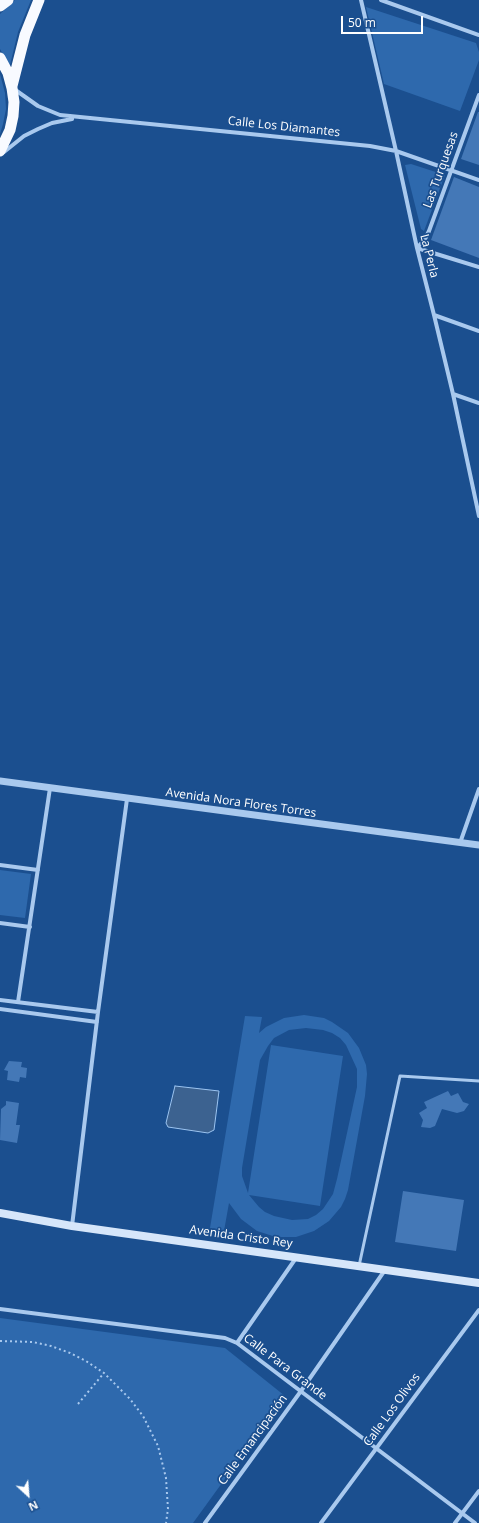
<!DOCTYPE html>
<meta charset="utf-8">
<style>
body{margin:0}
#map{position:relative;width:479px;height:1523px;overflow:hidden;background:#1b4f8f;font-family:"Open Sans",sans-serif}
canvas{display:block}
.north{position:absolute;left:8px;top:1475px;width:40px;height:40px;-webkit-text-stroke:3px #1b4f8f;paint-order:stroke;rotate:154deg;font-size:11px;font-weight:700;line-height:16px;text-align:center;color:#fff}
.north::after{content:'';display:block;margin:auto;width:14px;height:18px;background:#fff;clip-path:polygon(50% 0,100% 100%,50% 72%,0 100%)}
.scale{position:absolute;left:341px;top:16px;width:82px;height:18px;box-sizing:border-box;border:2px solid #fff;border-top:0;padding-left:5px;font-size:12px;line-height:14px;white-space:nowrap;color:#fff;-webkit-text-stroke:3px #1b4f8f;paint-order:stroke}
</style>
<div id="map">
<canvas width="479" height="1523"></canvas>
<div class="north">N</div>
<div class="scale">50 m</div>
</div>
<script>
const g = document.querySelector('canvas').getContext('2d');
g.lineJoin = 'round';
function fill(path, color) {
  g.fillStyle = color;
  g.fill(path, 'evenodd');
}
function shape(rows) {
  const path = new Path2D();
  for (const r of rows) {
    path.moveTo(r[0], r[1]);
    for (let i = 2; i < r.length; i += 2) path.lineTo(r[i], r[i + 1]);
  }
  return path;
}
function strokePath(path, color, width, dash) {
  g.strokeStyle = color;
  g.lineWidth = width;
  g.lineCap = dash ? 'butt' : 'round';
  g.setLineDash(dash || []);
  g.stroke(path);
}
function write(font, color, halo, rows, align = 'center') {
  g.font = font + ' "Open Sans",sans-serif';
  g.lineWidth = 3.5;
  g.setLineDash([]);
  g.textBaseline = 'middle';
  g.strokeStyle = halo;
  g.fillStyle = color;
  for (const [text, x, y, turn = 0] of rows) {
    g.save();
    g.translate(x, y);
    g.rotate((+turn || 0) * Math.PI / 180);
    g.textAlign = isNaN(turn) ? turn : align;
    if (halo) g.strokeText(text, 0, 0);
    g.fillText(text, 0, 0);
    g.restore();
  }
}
const green = shape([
 [15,0,31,0,18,32,9,69,4,56,0,49,0,14],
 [366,7,476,43,479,52,479,60,460,111,384,84],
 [0,74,5,93,6,109,3,124,0,134],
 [411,164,445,175,424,231,421,229,405,165],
 [0,870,31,874,25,918,0,915],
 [304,1015,324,1018,332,1022,348,1033,359,1048,366,1065,367,1074,365,1096,348,1190,345,1199,341,1207,329,1221,314,1231,296,1237,276,1237,257,1231,241,1219,229,1203,224,1231,210,1228,245,1016,262,1017,259,1033,266,1027,284,1018],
 [306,1028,323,1030,332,1033,340,1038,346,1045,357,1069,357,1087,337,1179,333,1194,323,1209,316,1215,308,1219,292,1220,274,1216,265,1212,259,1207,249,1195,320,1206,343,1056,271,1045,248,1193,242,1176,242,1168,260,1060,268,1046,274,1038,289,1030],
 [0,1318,225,1348,285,1396,193,1523,0,1523]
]);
const water = shape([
 [175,1086,219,1091,214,1130,208,1133,168,1127,166,1123,175,1086]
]);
const building = shape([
 [478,112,479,112,479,165,461,159],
 [454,177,479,187,479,258,431,240],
 [9,1061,22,1062,21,1067,27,1068,26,1078,20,1077,19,1082,7,1080,8,1071,4,1070],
 [448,1091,451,1096,458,1093,463,1102,469,1104,464,1111,457,1113,442,1109,435,1126,430,1128,421,1127,423,1120,419,1113,427,1108,424,1102],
 [6,1101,19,1103,16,1125,20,1125,17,1143,0,1140,1,1109,6,1105],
 [403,1191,464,1200,456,1251,395,1242]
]);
const path = shape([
 [0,1341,33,1342,51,1346,70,1353,86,1361,104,1373,130,1399,143,1416,158,1446,166,1478,167,1494,168,1509,166,1523],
 [78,1404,104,1373]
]);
const service = shape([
 [359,1266,400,1076,479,1081]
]);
const minor = shape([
 [361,0,396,151,417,248,434,315,453,394,479,516],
 [381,0,479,35],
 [14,89,38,106,60,115,370,146,396,151,479,180],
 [479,95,429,231,425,239,417,248,479,267],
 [4,152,24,136,38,129,52,123,72,119],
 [434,315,479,331],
 [453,394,479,403],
 [460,843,479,789],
 [0,865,38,870],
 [0,923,30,927],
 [0,1000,98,1012],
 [18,1002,50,788],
 [0,1009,97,1022],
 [72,1226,98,1012,127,799],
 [0,1309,225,1338,237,1343,475,1523],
 [237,1343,296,1258],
 [205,1523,301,1391,385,1270],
 [321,1523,479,1310],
 [455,1523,479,1491]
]);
const tertiary = shape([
 [0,781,479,845]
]);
const secondary = shape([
 [0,1213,72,1226,479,1283]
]);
const trunk = shape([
 [0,6,8,0],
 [0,58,8,73,12,88,14,102,13,116,10,130,0,151],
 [12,86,25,35,39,0]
]);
const streetNames = [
 ["Calle Los Diamantes",284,127,6],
 ["Las Turquesas",441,170,-70],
 ["La Perla",429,256,76],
 ["Avenida Nora Flores Torres",241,803,8],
 ["Avenida Cristo Rey",241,1237,8],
 ["Calle Para Grande",285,1367,37],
 ["Calle Los Olivos",392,1410,-54],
 ["Calle Emancipación",253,1440,-54]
];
fill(green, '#2e69ad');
fill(water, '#3c6290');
strokePath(water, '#9cc4f0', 1);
fill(building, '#4478b7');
strokePath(path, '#a9c9ee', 2, [2, 3]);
strokePath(service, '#a9c9ee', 3);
strokePath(minor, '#a9c9ee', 4);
strokePath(tertiary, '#a9c9ee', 7);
strokePath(secondary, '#d6e6fa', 8);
strokePath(trunk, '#f8faff', 11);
write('12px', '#fff', '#1b4f8f', streetNames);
</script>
